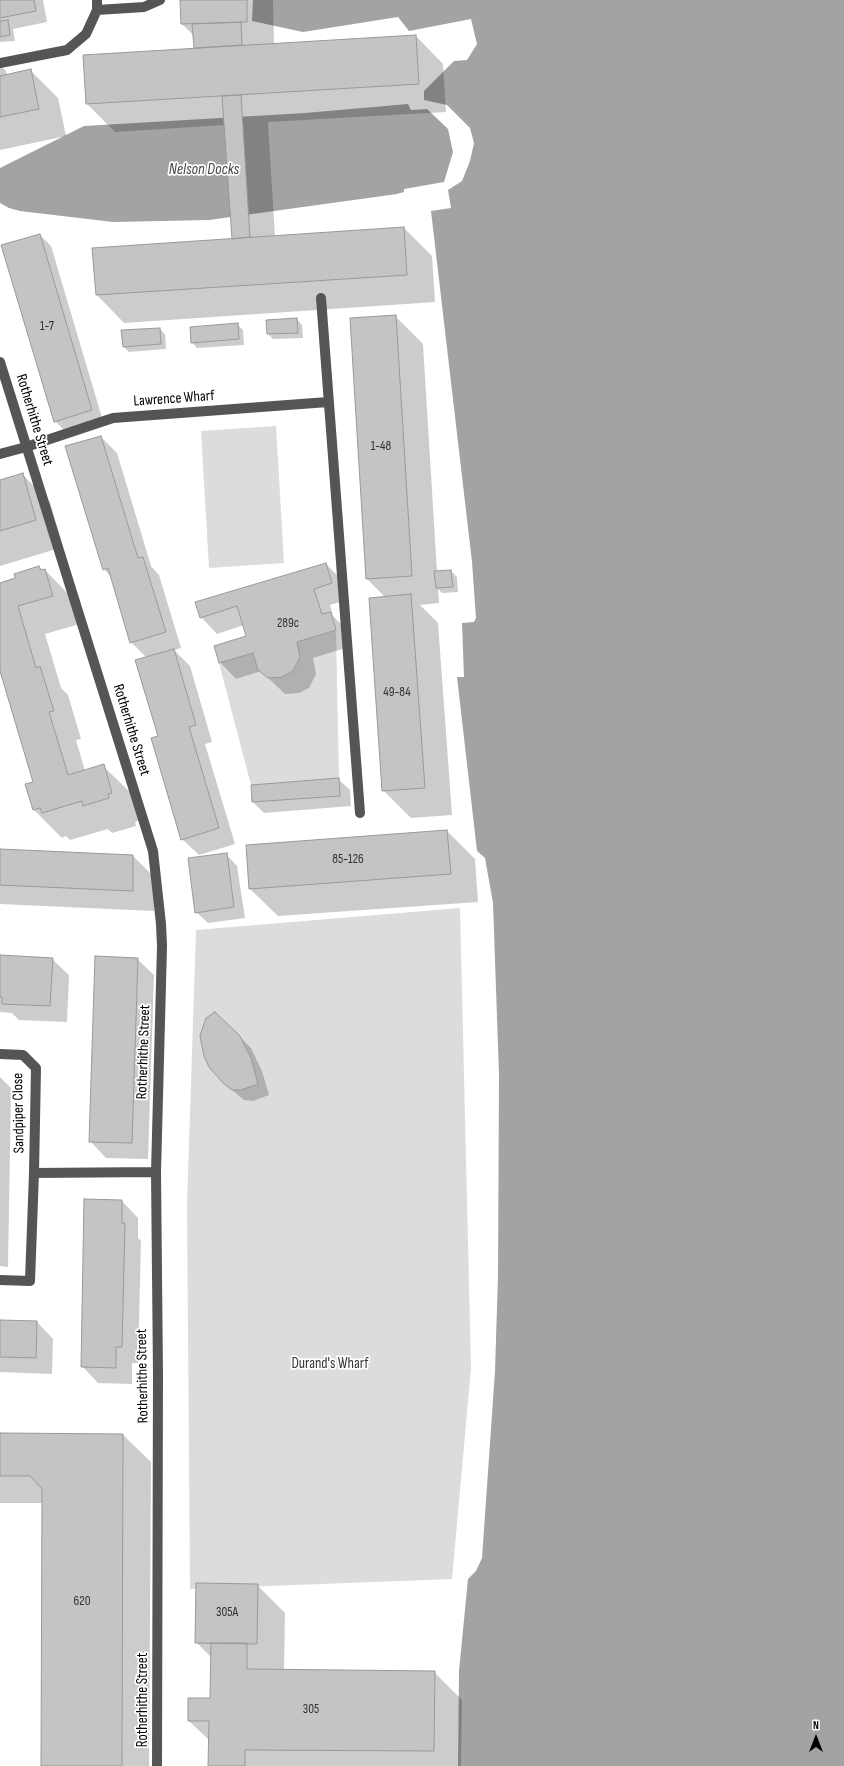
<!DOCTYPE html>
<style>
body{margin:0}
#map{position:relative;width:844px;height:1766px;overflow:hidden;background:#fff;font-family:"Sofia Sans Condensed",sans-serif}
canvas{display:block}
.north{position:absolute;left:796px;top:1718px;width:40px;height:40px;-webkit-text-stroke:3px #fff;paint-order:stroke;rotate:0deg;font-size:11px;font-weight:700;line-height:16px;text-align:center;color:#000}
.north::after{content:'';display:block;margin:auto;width:14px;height:18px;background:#000;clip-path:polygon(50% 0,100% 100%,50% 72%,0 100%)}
</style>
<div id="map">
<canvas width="844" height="1766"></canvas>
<div class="north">N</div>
</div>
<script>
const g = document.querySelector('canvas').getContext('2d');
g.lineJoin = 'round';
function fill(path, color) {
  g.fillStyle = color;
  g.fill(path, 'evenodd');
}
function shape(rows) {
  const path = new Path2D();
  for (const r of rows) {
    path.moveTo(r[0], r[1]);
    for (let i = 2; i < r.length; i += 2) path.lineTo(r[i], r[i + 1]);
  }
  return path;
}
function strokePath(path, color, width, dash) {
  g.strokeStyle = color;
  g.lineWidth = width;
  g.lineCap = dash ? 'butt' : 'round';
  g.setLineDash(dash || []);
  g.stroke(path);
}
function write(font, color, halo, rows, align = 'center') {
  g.font = font + ' "Sofia Sans Condensed",sans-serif';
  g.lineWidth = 3.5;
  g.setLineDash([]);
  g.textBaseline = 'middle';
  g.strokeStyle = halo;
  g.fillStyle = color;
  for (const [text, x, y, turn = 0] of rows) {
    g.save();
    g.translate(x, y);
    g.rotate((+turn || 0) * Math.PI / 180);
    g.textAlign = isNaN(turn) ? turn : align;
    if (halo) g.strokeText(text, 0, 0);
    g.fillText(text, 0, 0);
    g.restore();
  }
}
const green = shape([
 [276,426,284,563,209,568,201,431],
 [336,630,339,778,251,785,219,663,253,653,258,670,268,678,282,677,293,671,300,657,297,642],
 [460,908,471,1368,452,1579,190,1589,187,1205,196,930]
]);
const water = shape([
 [253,0,844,0,844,1766,458,1766,459,1671,468,1579,476,1571,482,1558,495,1371,498,1276,499,1075,493,903,485,858,477,851,457,677,464,677,462,623,474,622,476,618,472,562,431,211,451,208,448,190,462,181,470,161,474,143,470,128,447,105,424,100,424,91,454,61,467,60,477,44,471,19,409,31,398,17,303,32,252,21],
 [408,104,411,110,427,109,448,129,453,152,444,182,404,189,404,192,397,194,209,220,113,222,20,211,9,208,0,203,0,168,84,126,305,113]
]);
const shadow = shape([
 [0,0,43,0,47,22,13,29,15,41,0,42],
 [181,0,273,0,274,45,416,36,443,64,446,112,268,122,275,237,404,228,432,256,435,302,124,323,97,295,93,249,233,240,225,125,115,132,87,104,195,49,194,36,182,24],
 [0,65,6,71,7,76,30,70,58,98,66,136,0,150],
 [40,235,51,246,103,421,66,432,55,421],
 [395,316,423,344,437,572,451,571,457,577,458,592,442,593,438,589,439,603,420,605,438,623,452,815,411,818,383,790,385,597,367,579],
 [297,319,302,325,303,338,273,339,268,334],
 [237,324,243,330,244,345,197,348,192,342],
 [160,329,165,334,166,349,129,352,124,347],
 [101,437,117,453,151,566,159,575,181,648,174,650,190,666,212,742,205,744,235,844,199,855,182,839,159,736,147,658,131,642,112,578,104,569],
 [22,474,50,502,63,547,0,566,0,481],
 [326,564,342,580,348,600,330,605,333,616,347,630,352,646,313,658,316,674,309,688,299,693,285,694,261,671,236,679,220,662,247,637,244,625,217,634,201,617],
 [39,567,43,571,45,570,72,598,80,624,45,634,61,688,68,695,81,739,76,740,85,771,103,766,131,793,139,820,135,822,136,826,112,833,108,829,70,840,66,836,62,838,34,810,27,785,34,783,0,667,0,584,17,579],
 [338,779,350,790,351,806,264,813,253,802],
 [447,831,475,859,478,902,278,916,250,889],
 [0,850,133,856,154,877,154,911,0,904],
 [226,854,237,866,245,918,208,923,196,912],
 [0,956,52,959,69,975,67,1022,19,1020,12,1013,0,1012],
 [137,959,154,975,148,1159,106,1158,90,1141],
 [239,1036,251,1048,262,1071,269,1095,253,1101,244,1100,227,1086],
 [0,1077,11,1088,8,1267,0,1266],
 [122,1201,138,1218,138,1238,141,1241,138,1363,132,1363,132,1384,98,1383,82,1366],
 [0,1321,37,1322,53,1339,52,1374,0,1372],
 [0,1434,123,1435,151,1462,149,1766,42,1766,43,1503,0,1503],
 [257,1585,285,1613,284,1670,434,1672,462,1700,461,1766,209,1766,210,1741,189,1721,211,1699,212,1658,196,1642]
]);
const building = shape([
 [0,0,34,0,36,11,0,18,0,0],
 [180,0,247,0,247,22,181,24,180,0],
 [8,20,10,35,0,37,0,21,8,20],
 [241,22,242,45,194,48,192,24,241,22],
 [416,35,419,84,86,104,83,55,416,35],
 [31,69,39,109,0,117,0,76,31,69],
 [241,95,250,237,232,239,222,96,241,95],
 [404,227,407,275,96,295,92,248,404,227],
 [40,234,92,410,54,422,1,245,40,234],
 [396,315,412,576,366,579,350,318,396,315],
 [297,318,298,333,267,334,266,320,297,318],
 [238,323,239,339,191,343,190,327,238,323],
 [160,328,161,344,123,347,121,330,160,328],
 [101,436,138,558,143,557,166,632,130,643,108,568,103,570,65,446,101,436],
 [23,473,36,520,0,531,0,480,23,473],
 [326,563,332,583,314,589,322,614,331,612,336,630,297,642,300,657,293,671,282,677,268,678,258,670,253,653,219,663,214,646,246,636,237,606,200,618,195,602,326,563],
 [39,566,41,570,45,569,53,596,18,606,36,668,40,666,54,711,49,712,68,775,104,764,112,793,108,794,109,798,83,806,82,801,42,813,40,808,33,810,25,784,33,782,0,671,0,583,15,578,14,574,39,566],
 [451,570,453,587,436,588,434,571,451,570],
 [411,594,425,788,382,791,369,598,411,594],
 [174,649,196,725,189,727,219,828,181,840,151,738,158,736,135,660,174,649],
 [339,778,340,796,252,802,251,785,339,778],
 [447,830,451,874,249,889,246,845,447,830],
 [0,849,133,855,133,891,0,885,0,849],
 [227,853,234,907,195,913,188,858,227,853],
 [0,955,53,958,50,1006,2,1004,2,997,0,997,0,955],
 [95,956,138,958,132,1143,89,1142,95,956],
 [215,1012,240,1036,251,1058,258,1084,241,1090,232,1090,223,1083,209,1067,204,1056,200,1036,206,1018,215,1012],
 [84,1199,122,1200,122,1223,125,1223,122,1347,116,1347,116,1368,81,1367,84,1199],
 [0,1320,37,1321,36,1358,0,1357,0,1320],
 [0,1433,123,1434,122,1766,41,1766,42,1489,30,1476,0,1476,0,1433],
 [196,1583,258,1584,257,1644,195,1643,196,1583],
 [211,1643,247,1643,247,1669,435,1671,434,1751,245,1750,245,1766,208,1766,209,1721,188,1721,188,1698,210,1698,211,1643]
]);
const minor = shape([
 [97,10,144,7,160,0],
 [0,63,67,50,86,34,97,10,97,0],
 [321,298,360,813],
 [0,362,153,851,161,924,162,946,156,1172,158,1375,157,1766],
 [0,454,26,447,113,418,328,402],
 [0,1054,23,1055,36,1068,34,1173,30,1281,0,1280],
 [34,1173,156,1172]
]);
const numberNames = [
 ["1-7",47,327],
 ["1-48",381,447],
 ["289c",288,624],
 ["49-84",397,693],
 ["85-126",348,860],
 ["620",82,1602],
 ["305A",227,1613],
 ["305",311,1710]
];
const streetNames = [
 ["Lawrence Wharf",174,399,-4],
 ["Rotherhithe Street",34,420,73],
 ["Rotherhithe Street",131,730,73],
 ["Rotherhithe Street",144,1052,-88],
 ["Sandpiper Close",19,1113,-91],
 ["Rotherhithe Street",143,1376,-91],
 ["Rotherhithe Street",143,1700,-90]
];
const parkNames = [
 ["Durand's Wharf",330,1364]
];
const waterNames = [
 ["Nelson Docks",204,170]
];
fill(green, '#dcdcdc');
fill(water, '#a3a3a3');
fill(shadow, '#0003');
fill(building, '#c4c4c4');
strokePath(building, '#999', 1);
strokePath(minor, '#555', 10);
write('13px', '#313131', null, numberNames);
write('15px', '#000', '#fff', streetNames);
write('15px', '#333', '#fff', parkNames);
write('italic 16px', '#444', '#fff', waterNames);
</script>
